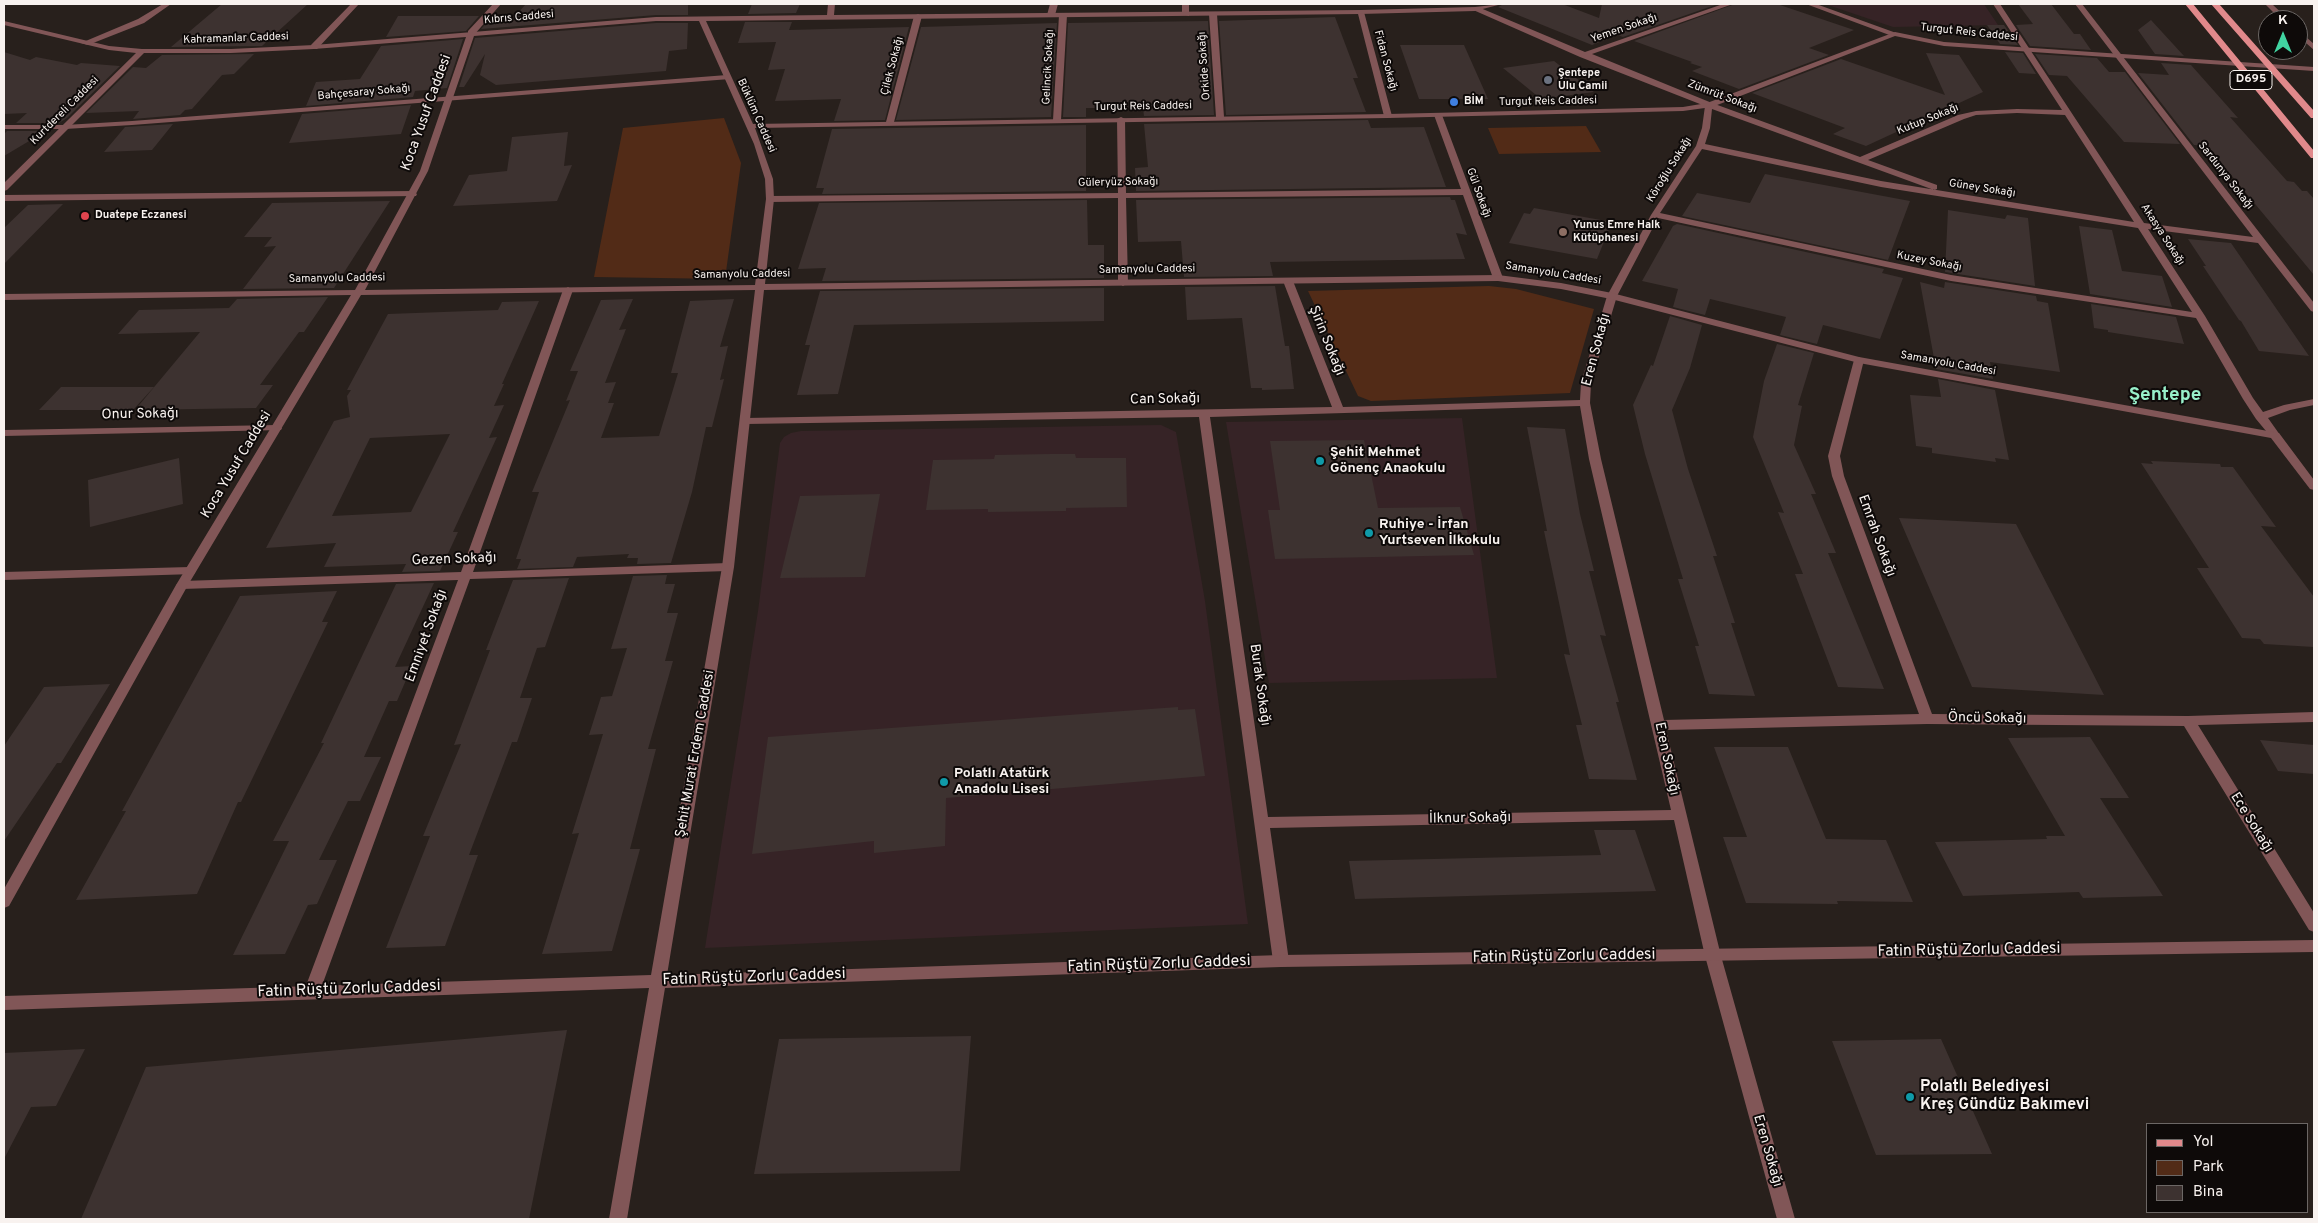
<!DOCTYPE html>
<meta charset="utf-8">
<style>
body{margin:0}
#map{position:relative;width:2318px;height:1223px;overflow:hidden;background:#28201c;font-family:Overpass,sans-serif}
canvas{display:block}
.frame{position:absolute;inset:0;border:5px solid #f8f2ef;pointer-events:none}
.legend{position:absolute;left:2146px;top:1123px;width:162px;height:90px;box-sizing:border-box;background:#0e0a09;border:1px solid #6c6765;margin:0;padding:6px 9px;list-style:none;font-size:15px;color:#f8f2ef}
.legend li{display:flex;align-items:center;gap:10px;height:25px}
.legend b{width:25px;border:1px solid #6c6765}
.north{position:absolute;left:2258px;top:10px;width:50px;height:50px;box-sizing:border-box;background:#0e0a09;border:1px solid #6c6765;border-radius:50%;rotate:0deg;font-size:14px;font-weight:700;line-height:20px;text-align:center;color:#f8f2ef}
.north::after{content:'';display:block;margin:auto;width:18px;height:22px;background:#41d4a1;clip-path:polygon(50% 0,100% 100%,50% 72%,0 100%)}
</style>
<div id="map">
<canvas width="2318" height="1223"></canvas>
<div class="frame"></div>
<ul class="legend">
<li><b style="height:6px;background:#e1898b"></b>Yol</li>
<li><b style="height:14px;background:#522b17"></b>Park</li>
<li><b style="height:14px;background:#3d3230"></b>Bina</li>
</ul>
<div class="north">K</div>
</div>
<script>
const g = document.querySelector('canvas').getContext('2d');
g.lineJoin = 'round';
function fill(path, color) {
  g.fillStyle = color;
  g.fill(path, 'evenodd');
}
function shape(rows) {
  const path = new Path2D();
  for (const r of rows) {
    path.moveTo(r[0], r[1]);
    for (let i = 2; i < r.length; i += 2) path.lineTo(r[i], r[i + 1]);
  }
  return path;
}
function strokePath(path, color, width, dash) {
  g.strokeStyle = color;
  g.lineWidth = width;
  g.lineCap = dash ? 'butt' : 'round';
  g.setLineDash(dash || []);
  g.stroke(path);
}
function write(font, color, halo, rows, align = 'center') {
  g.font = font + ' Overpass,sans-serif';
  g.lineWidth = 4;
  g.setLineDash([]);
  g.textBaseline = 'middle';
  g.strokeStyle = halo;
  g.fillStyle = color;
  for (const [text, x, y, turn = 0] of rows) {
    g.save();
    g.translate(x, y);
    g.rotate((+turn || 0) * Math.PI / 180);
    g.textAlign = isNaN(turn) ? turn : align;
    if (halo) g.strokeText(text, 0, 0);
    g.fillText(text, 0, 0);
    g.restore();
  }
}
const education = shape([
 [1825,4,1984,4,1998,25,1893,27],
 [1462,418,1497,678,1269,683,1226,422],
 [1161,425,1176,432,1205,601,1248,924,705,948,758,611,780,443,784,437,791,433,801,431]
]);
const green = shape([
 [724,118,741,163,725,279,594,277,623,128],
 [1586,126,1601,152,1499,154,1488,128],
 [1489,286,1516,289,1594,309,1570,393,1371,401,1358,396,1308,291]
]);
const building = shape([
 [222,4,308,4,262,46,171,47],
 [526,4,688,4,688,15,656,15,481,29,493,16,515,16],
 [752,4,800,4,796,13,748,14],
 [1504,4,1562,4,1599,18,1602,4,1718,4,1623,37,1618,35,1592,45,1498,7],
 [1735,4,1777,4,1854,30,1809,48,1829,55,1739,89,1692,71,1702,67,1690,63,1692,62,1634,41],
 [2018,4,2051,4,2074,34,2080,34,2091,50,2030,46,2016,25,2033,24],
 [398,16,479,16,466,31,386,37],
 [1335,17,1358,78,1353,78,1366,112,1226,115,1219,21],
 [2151,20,2184,56,2155,54,2138,30],
 [1208,21,1214,115,1144,116,1143,108,1086,108,1086,117,1063,117,1068,23],
 [745,22,792,22,789,30,909,27,885,120,834,121,841,99,775,101,785,69,768,70,776,42,738,43],
 [656,23,688,23,687,49,669,51,666,71,496,85,480,75,485,54,464,87,459,87,475,38],
 [1057,23,1051,117,896,120,921,27],
 [1987,25,2004,25,2018,45,2000,44],
 [463,39,447,88,415,91,413,97,306,106,316,82,360,79,381,46],
 [1400,45,1464,45,1488,99,1419,99],
 [4,52,30,60,36,57,77,65,81,63,120,66,67,118,59,123,16,123,27,113,4,114],
 [2005,52,2023,53,2036,74,2019,73],
 [1926,53,1959,55,1983,92,1866,146,1833,134,1845,128,1752,93,1841,59,1945,95],
 [254,54,234,74,222,75,192,109,185,110,180,115,133,119,139,111,86,113,133,67,146,68,162,55],
 [2035,54,2097,58,2109,72,2125,72,2180,144,2124,142,2067,76,2049,75],
 [1554,61,1594,92,1541,99,1503,68],
 [2161,63,2191,65,2238,118,2230,117,2287,181,2294,182,2302,191,2307,191,2314,199,2314,275,2207,146,2194,145,2138,73,2169,75],
 [411,105,401,134,289,143,302,114],
 [1368,120,1371,128,1424,127,1446,187,1136,191,1135,168,1148,167,1144,124],
 [173,124,152,150,104,152,125,127],
 [1086,125,1086,191,822,194,824,188,816,188,832,129],
 [7,131,46,131,4,156,4,134],
 [568,132,564,166,572,165,557,201,453,206,469,175,507,171,512,137],
 [1765,174,1910,201,1888,260,1682,216,1697,193,1750,203],
 [1450,197,1451,200,1455,200,1467,235,1456,233,1465,259,1270,262,1273,276,1184,277,1181,241,1138,242,1136,200],
 [1087,200,1088,245,1104,245,1104,278,822,281,826,268,798,269,819,203],
 [390,201,334,288,243,289,276,246,264,247,272,237,244,237,272,203],
 [63,204,4,264,4,228,28,205],
 [1534,208,1612,222,1597,259,1509,243,1524,213,1530,214],
 [1948,210,2005,219,2007,215,2028,218,2035,286,1945,272],
 [1677,224,1884,269,1882,273,1903,278,1880,339,1823,325,1817,344,1780,335,1786,317,1710,299,1705,315,1673,307,1678,289,1642,281,1673,226],
 [2079,226,2112,230,2122,271,2162,276,2172,307,2090,294],
 [2188,239,2231,243,2309,356,2259,351,2241,321,2239,320,2203,266,2206,266],
 [1920,282,1944,288,1945,282,2036,296,2037,301,2048,303,2060,372,1990,362,1993,379,1936,369],
 [1275,286,1285,346,1289,346,1294,389,1262,390,1262,388,1251,388,1242,318,1187,320,1185,287],
 [1104,288,1104,321,854,325,838,394,797,395,810,345,805,345,820,291],
 [328,297,304,332,299,332,260,385,273,385,256,408,135,410,200,332,118,334,139,310,229,308,237,299],
 [633,299,619,330,626,329,605,383,616,382,608,403,614,403,601,438,659,436,678,373,671,373,690,301,734,299,720,347,728,346,720,380,724,379,712,427,706,427,692,492,671,563,637,564,638,558,627,558,629,554,577,557,573,567,517,569,521,559,516,559,539,492,532,492,570,400,566,401,578,371,570,371,601,300],
 [539,301,502,384,504,384,494,406,504,405,489,438,497,437,453,532,458,532,440,571,402,572,406,564,324,567,336,543,266,548,334,421,350,417,347,396,351,390,347,390,388,314,498,310,502,302],
 [450,434,411,512,332,516,370,438],
 [2091,304,2176,317,2184,344,2108,332,2108,330,2094,328],
 [1670,316,1702,325,1690,368,1672,410,1688,469,1717,556,1713,556,1735,623,1731,623,1755,696,1709,694,1695,646,1699,646,1678,579,1683,579,1645,454,1633,405,1651,365,1653,366],
 [1777,344,1814,353,1798,405,1802,406,1794,445,1816,494,1811,494,1836,553,1828,553,1884,689,1838,687,1795,574,1803,574,1778,512,1784,513,1753,437,1764,381],
 [1938,379,1995,390,2009,460,1995,458,1996,462,1932,453,1932,448,1916,446,1910,395,1941,397],
 [61,387,154,387,133,410,39,410],
 [1527,427,1565,429,1580,514,1594,571,1589,571,1606,636,1600,635,1619,702,1616,702,1637,780,1589,779,1576,725,1582,725,1564,654,1570,655,1544,531,1547,531],
 [1364,440,1378,508,1460,507,1474,555,1275,559,1268,510,1280,510,1270,441],
 [1050,454,1075,454,1076,458,1126,458,1127,507,1066,508,1066,511,988,512,988,509,926,510,933,460,994,459,995,455],
 [179,458,183,504,90,527,88,480],
 [2151,461,2220,464,2221,467,2233,467,2276,527,2261,526,2314,597,2314,647,2264,644,2260,639,2242,638,2197,568,2209,568,2141,463,2153,464],
 [880,494,865,577,780,578,800,496],
 [1899,518,2016,524,2104,695,1972,687],
 [667,575,665,584,675,584,667,613,678,613,665,661,673,661,648,749,656,749,630,849,640,849,612,951,542,954,579,833,572,834,603,734,589,735,601,697,612,696,627,648,611,649,633,576],
 [569,578,545,647,537,648,520,698,532,698,517,742,512,742,469,855,478,855,445,946,386,948,430,836,423,836,461,744,454,745,490,650,486,650,513,580],
 [434,583,395,667,412,666,397,701,389,701,364,757,381,757,360,801,348,801,319,860,337,860,317,904,308,905,285,954,233,955,289,841,273,841,324,743,321,743,396,584],
 [337,591,322,622,328,622,241,802,238,802,197,894,76,900,126,811,122,811,240,596],
 [110,684,61,763,57,763,4,841,4,746,44,687],
 [1178,707,1178,710,1195,709,1205,776,946,798,945,846,874,853,874,841,752,854,768,737],
 [2090,737,2129,798,2100,798,2163,896,2083,898,2079,892,1963,896,1935,842,2047,839,2046,836,2065,836,2008,738],
 [2260,740,2314,745,2314,774,2278,771],
 [1714,747,1788,747,1826,839,1886,840,1913,902,1837,901,1838,904,1746,903,1723,837,1747,837],
 [1594,830,1635,830,1656,891,1355,899,1349,861,1601,855],
 [567,1030,529,1219,81,1219,146,1067],
 [971,1036,960,1171,754,1174,779,1039],
 [1941,1039,1992,1154,1876,1155,1832,1041],
 [85,1049,56,1106,31,1107,4,1159,4,1053]
]);
const minor = shape([
 [163,4,171,4,144,23,88,45,81,43,138,19,163,4],
 [351,4,359,4,317,49,311,49,311,45,351,4],
 [493,4,501,4,474,35,468,35,468,31,493,4],
 [1050,4,1058,4,1055,15,1051,17,1047,15,1050,4],
 [1182,4,1189,4,1189,16,1182,14,1182,4],
 [1723,4,1733,4,1592,54,1712,103,1860,157,1958,115,1976,111,2017,109,2062,110,1993,4,2000,4,2144,223,2253,237,2075,4,2082,4,2314,303,2314,312,2311,311,2258,243,2148,229,2205,316,2253,398,2263,412,2284,405,2314,399,2314,405,2290,410,2268,418,2280,435,2275,438,2271,437,2256,419,2243,399,2196,318,1951,281,1658,218,1617,296,1591,383,1590,403,1601,459,1664,720,1919,714,1832,476,1828,456,1854,360,1859,357,1864,360,1840,456,1844,476,1932,714,2188,716,2314,712,2314,722,2198,725,2314,913,2314,932,2309,930,2184,726,1927,724,1666,730,1721,956,1795,1219,1777,1219,1705,956,1674,820,1270,828,1289,961,1287,966,1281,967,1275,966,1273,961,1199,417,746,424,741,421,746,418,1332,407,1283,281,1288,278,1293,281,1343,407,1580,400,1581,383,1607,296,1651,215,1696,146,1702,128,1705,106,1580,57,1471,9,1478,7,1585,52,1723,4],
 [1712,109,1934,190,1937,189,1937,185,1868,160,1964,119,1976,115,2017,113,2065,115,2134,222,1881,181,1705,144,1710,128,1712,109],
 [1702,149,1881,187,2138,228,2192,312,1951,275,1660,213,1702,149],
 [1580,406,1589,459,1671,810,1268,817,1210,417,1580,406],
 [1806,4,1816,4,1899,34,1892,36,1806,4],
 [1357,10,1364,12,1392,116,1391,118,1384,116,1357,10],
 [1213,12,1217,14,1224,117,1220,119,1216,117,1209,14,1213,12],
 [1063,13,1067,15,1061,120,1057,122,1053,120,1059,15,1063,13],
 [918,14,922,16,894,122,887,124,886,122,914,16,918,14],
 [727,75,730,75,730,79,132,125,65,129,4,129,4,125,65,125,132,121,727,75],
 [1435,113,1442,115,1503,278,1501,280,1498,281,1493,278,1463,195,1126,198,1128,283,1123,286,1118,283,1118,198,770,202,766,199,770,196,1118,193,1117,119,1121,117,1125,119,1126,193,1461,189,1434,115,1435,113],
 [413,191,417,194,416,196,4,201,4,195,413,191],
 [568,287,573,290,473,572,728,563,734,567,728,571,470,579,320,991,318,996,312,998,306,996,304,991,458,580,182,589,176,585,182,581,461,572,563,290,568,287],
 [277,425,282,428,281,430,4,436,4,430,277,425],
 [190,567,194,568,196,571,194,574,4,580,4,572,190,567]
]);
const tertiary = shape([
 [828,4,835,4,834,15,1360,10,1475,7,1502,4,1475,11,1360,14,706,21,753,124,1388,114,1683,107,1707,103,1895,32,1944,42,2314,67,2314,71,1944,46,1895,36,1712,107,1683,111,1388,118,755,128,773,179,774,199,765,284,1498,275,1561,283,1612,293,1859,357,2279,433,2314,480,2314,490,2310,489,2271,438,1859,363,1611,299,1561,289,1498,281,764,290,734,567,667,975,1281,955,2314,940,2314,952,1281,967,665,988,627,1219,609,1219,649,988,4,1010,4,996,651,975,722,567,755,290,361,295,188,585,9,906,4,908,4,889,176,585,351,295,4,300,4,294,355,290,420,171,466,37,314,49,231,53,144,53,7,190,4,191,4,183,136,53,109,50,4,25,4,21,109,46,142,49,231,49,314,45,656,17,827,15,828,4],
 [656,21,699,21,754,144,765,179,766,199,755,285,365,290,428,171,474,36,656,21],
 [2265,4,2272,4,2289,20,2281,20,2265,4],
 [2298,30,2314,44,2314,50,2298,36,2298,30]
]);
const primary = shape([
 [2185,4,2193,4,2314,151,2314,158,2311,158,2185,4],
 [2211,4,2219,4,2314,111,2314,118,2311,118,2211,4]
]);
const markers = [
 [1548,80,5,"#6b7280"],
 [1454,102,5,"#3f7fe0"],
 [85,216,5,"#e0444e"],
 [1563,232,5,"#8d6e63"],
 [1320,461,5,"#0f9aa8"],
 [1369,533,5,"#0f9aa8"],
 [944,782,5,"#0f9aa8"],
 [1910,1097,5,"#0f9aa8"]
];
const farStreetnames = [
 ["Kıbrıs Caddesi",519,18,-5],
 ["Yemen Sokağı",1624,29,-19],
 ["Turgut Reis Caddesi",1969,33,6],
 ["Kahramanlar Caddesi",236,39,-2],
 ["Fidan Sokağı",1385,61,75],
 ["Çilek Sokağı",893,66,-75],
 ["Orkide Sokağı",1205,66,-94],
 ["Gelincik Sokağı",1049,67,-87],
 ["Bahçesaray Sokağı",364,93,-5],
 ["Zümrüt Sokağı",1722,97,21],
 ["Turgut Reis Caddesi",1548,102,-1],
 ["Turgut Reis Caddesi",1143,107,-1],
 ["Kurtdereli Caddesi",65,111,-45],
 ["Büklüm Caddesi",756,116,66],
 ["Kutup Sokağı",1928,120,-22],
 ["Köroğlu Sokağı",1670,170,-58],
 ["Sardunya Sokağı",2225,176,52],
 ["Güleryüz Sokağı",1118,183,-1],
 ["Güney Sokağı",1982,189,9],
 ["Gül Sokağı",1478,193,70],
 ["Akasya Sokağı",2162,235,57],
 ["Kuzey Sokağı",1929,262,11],
 ["Samanyolu Caddesi",1147,270,-1],
 ["Samanyolu Caddesi",1553,274,9],
 ["Samanyolu Caddesi",742,275,-1],
 ["Samanyolu Caddesi",337,279,-1],
 ["Samanyolu Caddesi",1948,364,10]
];
const farPoinames = [
 ["Şentepe",1558,74],
 ["Ulu Camii",1558,87],
 ["BİM",1464,102],
 ["Duatepe Eczanesi",95,216],
 ["Yunus Emre Halk",1573,226],
 ["Kütüphanesi",1573,239]
];
const shields = [
 [2251,80,42]
];
const shieldNames = [
 ["D695",2251,80]
];
const streetNames = [
 ["Koca Yusuf Caddesi",427,113,-70],
 ["Şirin Sokağı",1326,341,68],
 ["Eren Sokağı",1597,350,-75],
 ["Can Sokağı",1165,400,-1],
 ["Onur Sokağı",140,415,-1],
 ["Koca Yusuf Caddesi",237,465,-59],
 ["Emrah Sokağı",1876,536,70],
 ["Gezen Sokağı",454,560,-2],
 ["Emniyet Sokağı",427,636,-70],
 ["Burak Sokağı",1259,685,82],
 ["Öncü Sokağı",1987,719,1],
 ["Şehit Murat Erdem Caddesi",696,754,-80],
 ["Eren Sokağı",1666,759,78],
 ["İlknur Sokağı",1470,819,-1],
 ["Ece Sokağı",2251,823,58],
 ["Eren Sokağı",1767,1151,74]
];
const poiNames = [
 ["Şehit Mehmet",1330,453],
 ["Gönenç Anaokulu",1330,469],
 ["Ruhiye - İrfan",1379,525],
 ["Yurtseven İlkokulu",1379,541],
 ["Polatlı Atatürk",954,774],
 ["Anadolu Lisesi",954,790]
];
const nearStreetnames = [
 ["Fatin Rüştü Zorlu Caddesi",1969,951,-1],
 ["Fatin Rüştü Zorlu Caddesi",1564,957,-1],
 ["Fatin Rüştü Zorlu Caddesi",1159,965,-2],
 ["Fatin Rüştü Zorlu Caddesi",754,978,-2],
 ["Fatin Rüştü Zorlu Caddesi",349,990,-2]
];
const nearPoinames = [
 ["Polatlı Belediyesi",1920,1088],
 ["Kreş Gündüz Bakımevi",1920,1106]
];
const districtNames = [
 ["Şentepe",2165,396]
];
fill(education, '#362326');
fill(green, '#522b17');
fill(building, '#3d3230');
fill(minor, '#815657');
fill(tertiary, '#815657');
fill(primary, '#e1898b');
for (const [x, y, r, color] of markers) {
  const dot = new Path2D();
  dot.arc(x, y, r, 0, 2 * Math.PI);
  g.fillStyle = color;
  g.fill(dot);
  strokePath(dot, '#0e0a09', 2);
}
write('11px', '#f8f2ef', '#0e0a09', farStreetnames);
write('bold 11px', '#f8f2ef', '#0e0a09', farPoinames, 'left');
for (const [x, y, w] of shields) {
  const box = new Path2D();
  box.roundRect(x - w / 2, y - 9.5, w, 19, 4);
  g.fillStyle = '#0e0a09';
  g.fill(box);
  strokePath(box, '#f8f2ef', 1);
}
write('bold 12px', '#f8f2ef', null, shieldNames);
write('14px', '#f8f2ef', '#0e0a09', streetNames);
write('bold 14px', '#f8f2ef', '#0e0a09', poiNames, 'left');
write('16px', '#f8f2ef', '#0e0a09', nearStreetnames);
write('bold 16px', '#f8f2ef', '#0e0a09', nearPoinames, 'left');
write('bold 19px', '#98f0ca', '#0e0a09', districtNames);
</script>
